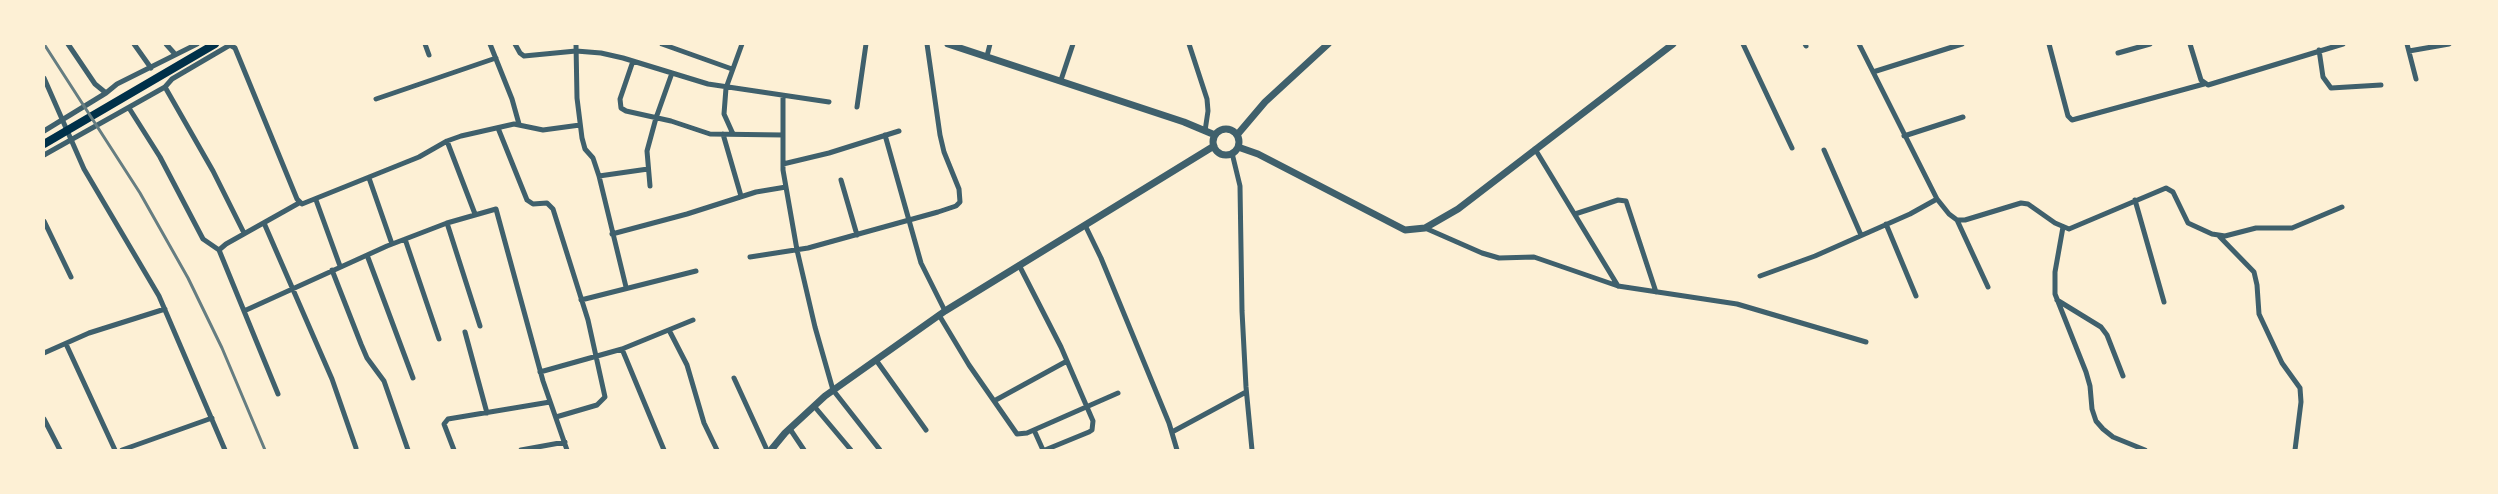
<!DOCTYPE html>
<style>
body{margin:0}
#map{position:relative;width:2498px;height:494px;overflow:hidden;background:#fdf0d5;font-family:Raleway,sans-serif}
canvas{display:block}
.frame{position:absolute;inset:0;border:45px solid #fdf0d5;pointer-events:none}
</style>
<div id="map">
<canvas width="2498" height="494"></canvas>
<div class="frame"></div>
</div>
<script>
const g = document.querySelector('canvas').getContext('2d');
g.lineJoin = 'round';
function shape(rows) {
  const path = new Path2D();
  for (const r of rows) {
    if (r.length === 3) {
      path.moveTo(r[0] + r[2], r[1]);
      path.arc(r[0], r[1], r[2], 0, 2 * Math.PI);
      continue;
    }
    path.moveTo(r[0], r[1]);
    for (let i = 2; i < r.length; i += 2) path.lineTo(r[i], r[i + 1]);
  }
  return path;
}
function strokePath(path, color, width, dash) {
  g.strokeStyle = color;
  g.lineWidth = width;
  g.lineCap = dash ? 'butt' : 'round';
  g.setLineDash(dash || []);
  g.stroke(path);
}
const minor = shape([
 [68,44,95,84,106,93,117,84,197,44],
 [134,44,151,68],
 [166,44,174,53],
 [425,44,429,55],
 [490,44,512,99,519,124],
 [515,44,520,53,524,56,576,51,601,53,623,58,708,84,829,102],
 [576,44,577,98,582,138,585,149,593,158,599,176,626,287],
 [662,44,732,69],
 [1189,44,1207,99,1208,111,1205,131],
 [1743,44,1792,148],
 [1805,44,1806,46],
 [1859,44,1937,199,1949,214,1957,220,1965,220,2021,203,2028,204,2055,223,2069,229,2166,188,2173,192,2188,223,2212,234,2225,236,2256,228,2292,228,2342,207],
 [2049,44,2068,116,2072,120,2204,84],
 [2190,44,2201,80,2208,85,2343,44],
 [2407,44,2416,79],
 [2319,50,2323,77,2331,88,2381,85],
 [2409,51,2449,44],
 [2118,53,2150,44],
 [987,56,990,44],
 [633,61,620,99,621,108,626,111,671,121,710,134,783,135],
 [1873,72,1962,44],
 [44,78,84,169,159,296,225,450],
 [1061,80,1073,44],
 [165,87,213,171,244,233],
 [783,96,783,170,797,250,815,327,833,390,880,450],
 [376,99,496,58],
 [857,107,866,44],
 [129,108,160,157,203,239,219,250],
 [498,128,527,200,533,204,547,203,553,209,588,320,605,397,597,405,556,417],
 [44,131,106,93],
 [723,134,741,196],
 [733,134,724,114,726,88,742,44],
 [885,135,921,263,945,311],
 [1904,136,1963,117],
 [447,141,475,214],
 [1535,149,1618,286],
 [1824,150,1861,235],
 [1232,153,1240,186,1242,311,1246,387,1252,450],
 [44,155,165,87,172,79,230,45,235,48,297,199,302,204,419,157,447,141,461,136,514,124,543,130,580,125],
 [783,164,829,153,899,131],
 [599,176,648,169],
 [369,178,392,244],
 [841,180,857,235],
 [650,186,647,151,656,118,672,73],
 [316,200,340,266],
 [2135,200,2164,302],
 [1575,214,1618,200,1626,201,1656,292],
 [1957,220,1988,287],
 [44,221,71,277],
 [264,223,332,379,356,448],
 [447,223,480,326],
 [1886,224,1916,296],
 [1085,225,1101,258,1169,423,1177,450],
 [2063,227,2055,272,2055,294,2086,372,2090,386,2092,409,2096,421,2103,429,2113,437,2145,450],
 [1425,228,1482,253,1499,258,1534,257,1618,286,1737,304,1866,342],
 [612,234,687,214,756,192,786,187],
 [2219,236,2254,272,2257,285,2259,314,2282,363,2300,388,2301,402,2295,450],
 [405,239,439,339],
 [367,255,413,378],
 [750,257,808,248,938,212,956,206,960,202,959,189,944,152,940,135,927,44],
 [1019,265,1061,347,1093,421,1092,430,1089,432,1045,450],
 [332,270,361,344,367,358,384,381,408,450],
 [1760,276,1815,256,1910,214,1937,199],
 [581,300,696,271],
 [2057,300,2101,327,2107,335,2123,376],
 [244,311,387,246,447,223,496,209,543,381,567,450],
 [939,315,969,365,1017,434,1027,433,1118,393],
 [669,330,687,365,704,423,717,450],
 [465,332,487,413],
 [66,344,115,450],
 [622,349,664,450],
 [44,353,89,333,165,309],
 [876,360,926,430],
 [540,372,622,349,693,320],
 [734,378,767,450],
 [278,394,219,250,226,244,299,203],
 [994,401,1067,361],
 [814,406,851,450],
 [44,419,60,450],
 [790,429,804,450],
 [1034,430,1043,450],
 [1172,432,1246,392],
 [122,450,212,418],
 [454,450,444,424,448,419,550,402],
 [521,450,565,442]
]);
const tertiary = shape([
 [948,44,1184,122,1215,135],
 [1226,142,13],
 [1237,135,1265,102,1328,44],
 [1238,147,1258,154,1405,230,1425,228,1458,209,1673,44],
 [771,450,785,433,825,396,945,311,1214,146]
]);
const primary = shape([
 [44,144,215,44]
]);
const rail = shape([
 [44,44,140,193,188,278,222,348,265,450]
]);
strokePath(minor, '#3f606c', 5);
strokePath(tertiary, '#3f606c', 7);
strokePath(primary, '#003049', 8);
strokePath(rail, '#657d81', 3);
</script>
